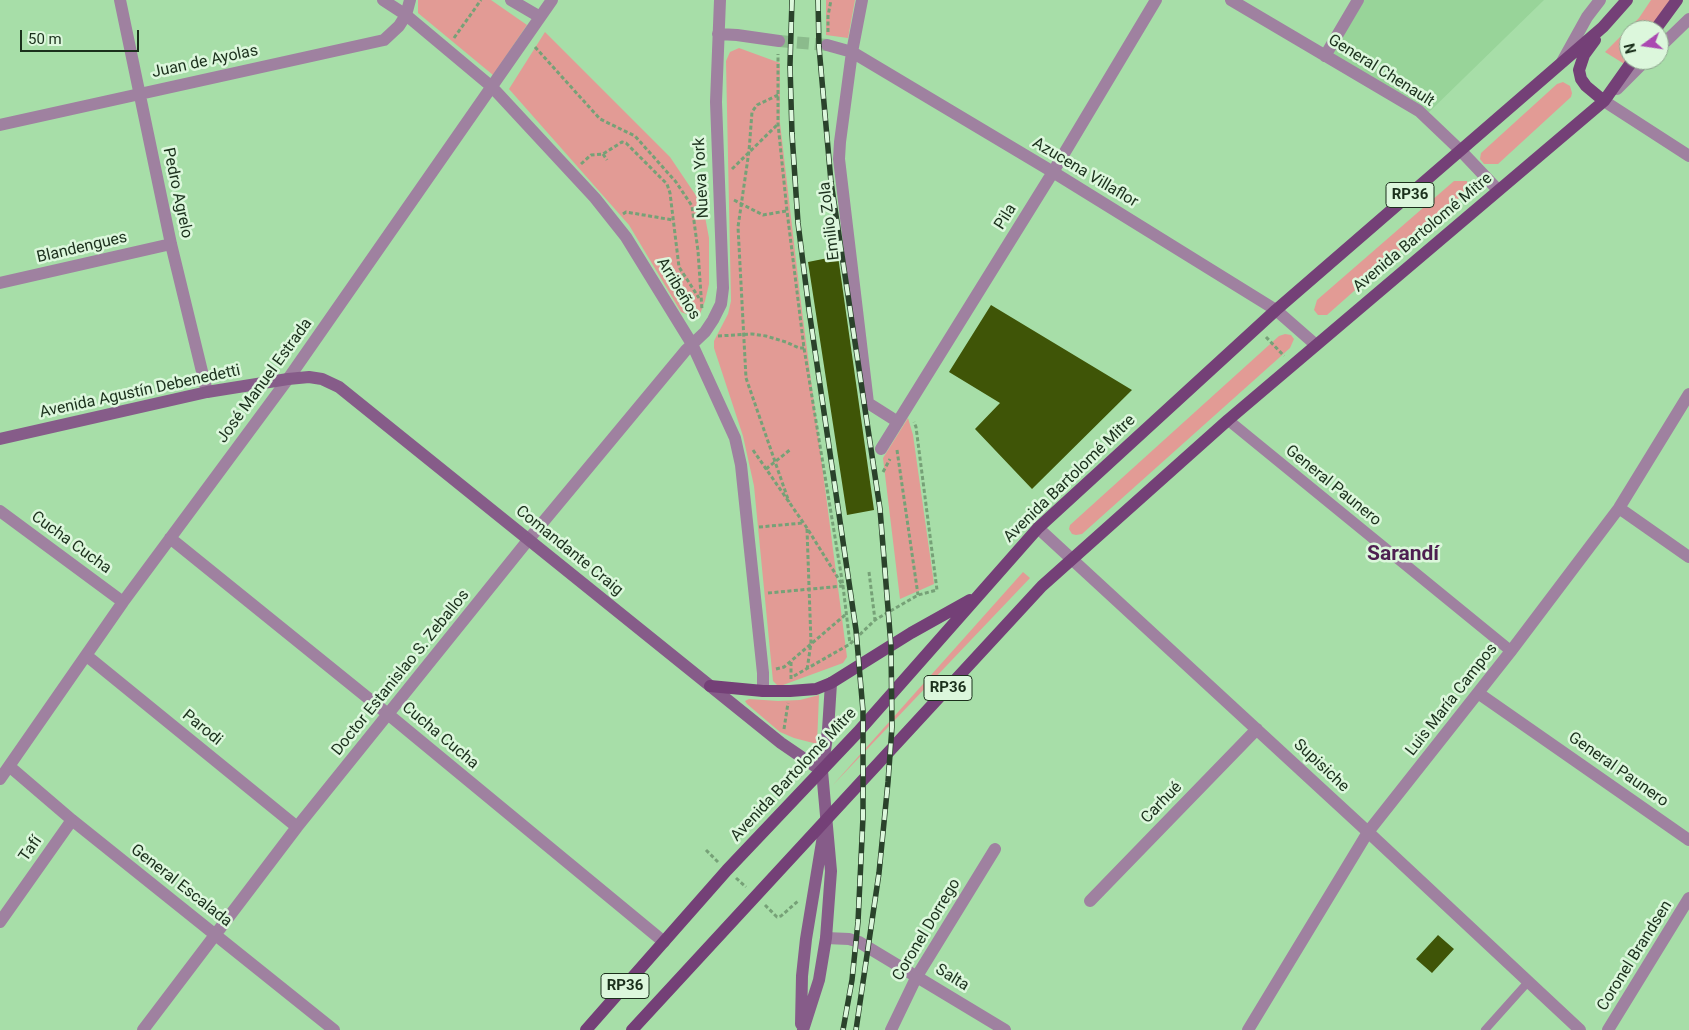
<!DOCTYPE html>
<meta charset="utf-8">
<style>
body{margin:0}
#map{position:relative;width:1689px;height:1030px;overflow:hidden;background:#a7dea8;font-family:Roboto,sans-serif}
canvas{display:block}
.north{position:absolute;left:1619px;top:20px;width:50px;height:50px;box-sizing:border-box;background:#dcf7dc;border:1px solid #8fa78f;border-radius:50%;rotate:256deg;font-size:14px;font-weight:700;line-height:20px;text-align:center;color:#1b301c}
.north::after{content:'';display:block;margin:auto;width:18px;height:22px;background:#aa49b1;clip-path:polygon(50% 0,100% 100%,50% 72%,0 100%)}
.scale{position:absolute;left:20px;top:30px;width:119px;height:22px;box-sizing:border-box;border:2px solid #1b301c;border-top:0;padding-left:6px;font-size:15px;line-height:18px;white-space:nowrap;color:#1b301c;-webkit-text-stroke:4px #dcf7dc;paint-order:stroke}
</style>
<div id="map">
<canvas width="1689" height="1030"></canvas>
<div class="north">N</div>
<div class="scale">50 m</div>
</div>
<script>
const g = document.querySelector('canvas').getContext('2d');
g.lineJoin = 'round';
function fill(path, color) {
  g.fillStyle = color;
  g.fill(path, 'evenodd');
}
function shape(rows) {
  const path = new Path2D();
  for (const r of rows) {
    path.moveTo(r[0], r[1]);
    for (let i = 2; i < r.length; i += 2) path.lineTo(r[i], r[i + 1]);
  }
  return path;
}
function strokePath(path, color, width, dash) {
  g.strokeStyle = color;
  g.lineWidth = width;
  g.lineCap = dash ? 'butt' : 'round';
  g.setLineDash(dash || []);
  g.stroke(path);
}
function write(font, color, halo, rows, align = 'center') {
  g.font = font + ' Roboto,sans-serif';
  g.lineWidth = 5;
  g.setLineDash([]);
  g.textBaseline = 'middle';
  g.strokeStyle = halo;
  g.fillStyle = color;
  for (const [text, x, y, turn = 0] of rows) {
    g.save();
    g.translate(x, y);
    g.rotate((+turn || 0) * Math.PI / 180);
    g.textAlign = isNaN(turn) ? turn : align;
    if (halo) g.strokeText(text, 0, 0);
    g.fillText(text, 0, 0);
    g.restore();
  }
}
const built = shape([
 [1359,0,1544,0,1425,116,1331,56]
]);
const green = shape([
 [418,0,491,0,527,25,493,75,418,13],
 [826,0,855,0,848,38,826,35],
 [1651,0,1670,0,1650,30,1629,30,1629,60,1626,65,1605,52,1639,18],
 [545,32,670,157,703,206,709,238,709,284,705,301,700,314,692,316,681,312,629,225,509,89],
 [739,48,780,63,780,123,801,303,847,657,843,663,783,685,777,685,773,681,754,486,743,436,714,348,714,341,728,314,731,301,726,61,730,52],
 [1563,82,1570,86,1572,93,1571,97,1498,164,1484,164,1480,159,1481,153,1557,84],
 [1454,181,1467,181,1468,190,1327,315,1318,315,1314,310,1317,300],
 [1285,334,1291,335,1294,339,1290,348,1082,534,1076,535,1072,534,1069,529,1070,525,1279,336],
 [908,418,913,435,934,584,900,599,883,458],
 [1023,572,1030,578,832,786],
 [819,695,817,744,794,738,780,732,747,704,745,701,749,699,778,701,800,700]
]);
const building = shape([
 [838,256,874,510,847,515,808,262],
 [991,305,1132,390,1032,489,975,429,1000,403,949,372],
 [1438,935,1454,949,1432,973,1416,959]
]);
const minorTunnel = shape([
 [779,41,827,45]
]);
const path = shape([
 [828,32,828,16,831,0],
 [454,38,481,0],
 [535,47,600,119,635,136,676,182,692,206,698,251,702,310],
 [778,95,757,105,752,112,749,151,738,227,746,378,789,502],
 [603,154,607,160],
 [581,164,591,155,603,154,622,142,626,143,667,184,670,193,679,267,699,298],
 [732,169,778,124],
 [734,200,763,215,786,211],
 [623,214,626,212,673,220],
 [718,336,752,334,766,336,786,342,799,348,804,348],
 [1266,337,1284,356],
 [753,450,807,528,843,586,850,644],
 [897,450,918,595],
 [766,469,791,449],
 [883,472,890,459],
 [759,527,803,523],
 [807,529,811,643,807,670],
 [869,572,875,620],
 [768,593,843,586,804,348,787,211,778,124,778,54],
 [776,669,784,667,845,615],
 [794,676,850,644,875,620,918,595,937,590,916,427,914,422],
 [791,679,791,661],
 [784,729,788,703],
 [706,850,718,862],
 [736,878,746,887],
 [765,905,777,917,781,916,798,901]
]);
const service = shape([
 [1485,1030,1528,982]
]);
const pedestrian = shape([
 [1228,420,1511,651]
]);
const minor = shape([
 [120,0,171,244,207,392],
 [383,0,406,15,492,87,595,198,626,237,692,344,735,438,741,465,763,673,763,691],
 [511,0,540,17],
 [862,0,852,52,840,142,839,159,868,403,898,422],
 [1231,0,1419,111,1461,151,1498,190],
 [718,34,737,35,779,41],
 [827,45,852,52,1053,172,1276,310,1316,345],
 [1325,56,1358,0],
 [1604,101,1689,156],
 [0,125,384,40,399,26,406,15,410,0],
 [0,283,171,244],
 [881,449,1053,172,1156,0],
 [1619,508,1689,557],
 [0,511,123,602],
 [1038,528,1368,832,1580,1030],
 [170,538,389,715,664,942],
 [87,656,297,827],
 [1478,693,1689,840],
 [9,766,72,820,334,1030],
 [0,779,123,602,288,379,552,0],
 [1090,901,1257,729],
 [0,922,72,820],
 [826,938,849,939,859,942,1005,1030],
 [143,1030,297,827,529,539,686,350,705,332,713,320,721,304,723,288,716,102,720,0],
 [891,1030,917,976,995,849],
 [1248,1030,1368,832,1511,651,1619,508,1689,394],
 [1608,1030,1689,898]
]);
const tertiary = shape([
 [1659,48,1689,19],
 [1562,62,1587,17,1600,0],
 [1617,89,1646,60]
]);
const secondary = shape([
 [0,439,207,392,288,379,309,377,322,379,339,387,781,743,822,771],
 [801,1024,802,976,806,939,823,836],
 [803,1030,819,980,826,938,831,871,822,771,828,730,831,683]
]);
const primary = shape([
 [1655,30,1677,0],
 [1595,40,1584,55,1579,70,1581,79,1586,86,1604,101],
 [710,686,763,691,790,691,816,689,831,683,911,633,970,600],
 [586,1030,727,870,858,732,1038,528,1276,310,1603,27,1627,0],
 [632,1030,1042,586,1228,420,1604,101,1633,60]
]);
const rail = shape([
 [792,0,790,65,792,134,798,223,809,310,856,630,863,711,863,817,858,922,852,980,843,1030],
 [818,0,819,47,831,182,880,509,891,646,892,727,888,782,879,873,856,1030]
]);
const shields = [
 [1410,195,48],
 [948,688,48],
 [625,986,48]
];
const shieldNames = [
 ["RP36",1410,195],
 ["RP36",948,688],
 ["RP36",625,986]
];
const streetNames = [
 ["Juan de Ayolas",205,62,-12],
 ["General Chenault",1381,71,32],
 ["Azucena Villaflor",1085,173,31],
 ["Nueva York",702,178,-93],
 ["Pedro Agrelo",177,193,78],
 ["Pila",1006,217,-58],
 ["Emilio Zola",830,221,-97],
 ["Avenida Bartolomé Mitre",1423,233,-40],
 ["Blandengues",82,248,-13],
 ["Arribeños",678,289,59],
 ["José Manuel Estrada",265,381,-54],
 ["Avenida Agustín Debenedetti",140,392,-12],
 ["Avenida Bartolomé Mitre",1070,479,-44],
 ["General Paunero",1333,486,39],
 ["Cucha Cucha",71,543,36],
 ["Comandante Craig",569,551,39],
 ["Doctor Estanislao S. Zeballos",401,673,-51],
 ["Luis María Campos",1452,700,-52],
 ["Parodi",202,728,39],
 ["Cucha Cucha",440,736,40],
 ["Supisiche",1321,766,43],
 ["General Paunero",1618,770,35],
 ["Avenida Bartolomé Mitre",794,775,-47],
 ["Carhué",1162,803,-46],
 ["Tafí",31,849,-55],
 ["General Escalada",181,886,38],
 ["Coronel Dorrego",927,930,-59],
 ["Coronel Brandsen",1635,956,-58],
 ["Salta",952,978,32]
];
const districtNames = [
 ["Sarandí",1403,555]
];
fill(built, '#98d499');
fill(green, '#e29b95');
fill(building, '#3f5507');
strokePath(minorTunnel, '#8bbb8c', 12, [12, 6]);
strokePath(path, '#76a177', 3, [4, 2.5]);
strokePath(service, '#9f81a0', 8);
strokePath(pedestrian, '#9f81a0', 11);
strokePath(minor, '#9f81a0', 12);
strokePath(tertiary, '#9f81a0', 12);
strokePath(secondary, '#865c89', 12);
strokePath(primary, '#744077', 12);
strokePath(rail, '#2a422b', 5.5);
strokePath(rail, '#dcf7dc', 4, [11]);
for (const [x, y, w] of shields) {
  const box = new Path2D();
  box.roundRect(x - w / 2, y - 12.5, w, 25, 4);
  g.fillStyle = '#dcf7dc';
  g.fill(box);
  strokePath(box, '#1b301c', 1);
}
write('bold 15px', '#1b301c', null, shieldNames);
write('16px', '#1b301c', '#dcf7dc', streetNames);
write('bold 21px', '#4e1f51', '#dcf7dc', districtNames);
</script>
